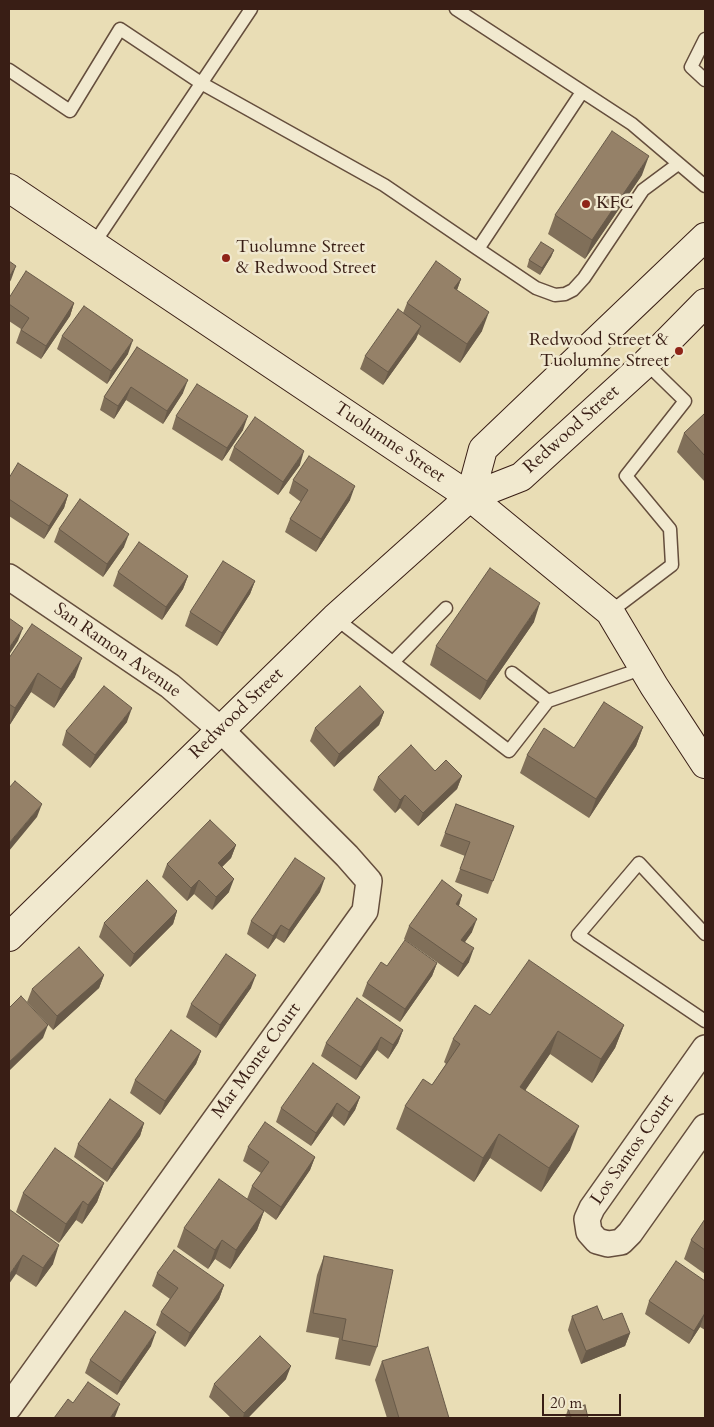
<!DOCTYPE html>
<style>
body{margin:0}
#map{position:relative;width:714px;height:1427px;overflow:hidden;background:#e9ddb5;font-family:Cardo,serif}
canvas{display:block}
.frame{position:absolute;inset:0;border:10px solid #391e15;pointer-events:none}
.scale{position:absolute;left:542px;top:1394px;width:79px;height:22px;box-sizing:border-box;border:2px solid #391e15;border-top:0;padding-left:6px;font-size:15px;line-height:18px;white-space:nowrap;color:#391e15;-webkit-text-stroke:4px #f1e9cf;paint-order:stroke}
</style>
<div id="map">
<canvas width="714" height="1427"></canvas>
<div class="frame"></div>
<div class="scale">20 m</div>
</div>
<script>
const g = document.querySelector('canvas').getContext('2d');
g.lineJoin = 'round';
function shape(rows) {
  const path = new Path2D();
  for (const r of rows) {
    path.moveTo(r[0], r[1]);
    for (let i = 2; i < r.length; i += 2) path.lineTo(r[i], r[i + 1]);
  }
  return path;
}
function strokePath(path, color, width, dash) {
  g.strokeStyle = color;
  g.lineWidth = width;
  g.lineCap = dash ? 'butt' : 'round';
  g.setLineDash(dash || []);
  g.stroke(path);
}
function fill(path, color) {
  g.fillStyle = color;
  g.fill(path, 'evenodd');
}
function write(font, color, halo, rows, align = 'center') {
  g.font = font + ' Cardo,serif';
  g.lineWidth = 5;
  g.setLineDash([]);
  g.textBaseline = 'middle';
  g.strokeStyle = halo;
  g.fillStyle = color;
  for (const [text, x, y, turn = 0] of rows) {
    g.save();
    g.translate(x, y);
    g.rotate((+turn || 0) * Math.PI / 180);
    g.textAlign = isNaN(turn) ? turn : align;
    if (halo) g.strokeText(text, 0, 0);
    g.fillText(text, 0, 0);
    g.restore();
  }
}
const service = shape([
 [456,9,632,124,705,186],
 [705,39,691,67,705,80],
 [9,70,70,111,120,29,201,83,384,185,478,249,582,92],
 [93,245,251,9],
 [478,249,536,288,555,295,565,294,573,290,584,278,643,190,678,164],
 [610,612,672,565,670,529,626,476,685,401,646,363],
 [335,618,509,751,548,701,644,668],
 [393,662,446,608],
 [512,673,548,701],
 [705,934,639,863,578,935,705,1021]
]);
const minor = shape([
 [9,577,170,686,221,730,347,856,369,881,365,911,9,1407],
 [705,1048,592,1208,587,1219,589,1232,597,1241,608,1244,621,1242,630,1233,705,1127]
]);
const secondary = shape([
 [9,188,470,497,610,612,654,686,705,764],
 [470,497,483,449,705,237],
 [9,937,335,618,470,497,521,477,646,363,705,303]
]);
const wall = shape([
 [642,175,585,259,548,234,555,215],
 [554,250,551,257,540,275,527,267,529,260],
 [461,279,457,290,482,331,460,363,418,334,416,339,383,385,360,369,365,356,403,313,407,303],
 [9,298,74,303,70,316,41,359,16,343,21,329,9,321],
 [62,336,128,354,107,384,57,349],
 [137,347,183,393,163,424,126,400,114,419,100,410,104,397],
 [705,413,705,482,677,452,684,433],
 [176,416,243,430,222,461,172,429],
 [234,447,300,465,278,495,229,460],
 [9,478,68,495,64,508,44,539,9,516],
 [293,480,350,500,316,552,285,532,290,519,301,502,289,493],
 [59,529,124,547,103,577,54,542],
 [118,572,188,576,183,589,162,620,113,586],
 [255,581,250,594,217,646,185,626,190,612],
 [534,622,480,700,430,665,436,646],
 [9,658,75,677,54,708,31,692,9,726],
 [384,712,379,725,334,767,310,741,315,728],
 [127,722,90,768,62,745,66,731],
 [643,727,636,746,589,818,520,773,527,755,574,748],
 [435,771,462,776,457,789,418,826,400,808,395,813,373,790,378,777],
 [456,804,514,826,488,894,455,882,465,856,440,846],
 [236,845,231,858,222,867,229,892,212,910,194,894,187,901,162,877,167,864],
 [320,892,284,943,276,938,268,949,247,934,251,921],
 [462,895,459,906,472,932,465,942,469,962,458,977,404,939,409,926],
 [177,911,173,924,130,967,99,937,104,923],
 [437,963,432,976,400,1022,362,996,367,983],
 [104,975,99,988,53,1030,27,1002,32,989],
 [251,988,216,1038,186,1017,191,1004],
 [490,1015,624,1025,615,1048,592,1083,550,1054,525,1090,570,1150,541,1192,490,1158,474,1182,396,1129,405,1106,432,1085,446,1064,444,1062,453,1039],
 [403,1030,398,1043,388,1059,377,1050,356,1080,321,1056,326,1043],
 [201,1051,196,1064,160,1115,130,1093,135,1080],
 [360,1097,355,1110,344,1126,332,1116,311,1146,276,1122,281,1108],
 [144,1123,140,1136,107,1182,74,1157,78,1144],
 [248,1147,315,1157,310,1170,276,1220,264,1211,257,1230,230,1269,215,1259,208,1269,177,1247,184,1228,247,1199,252,1186,261,1173,243,1161],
 [104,1183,97,1202,82,1224,76,1220,59,1243,16,1212,23,1193],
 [9,1210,53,1264,36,1287,16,1274],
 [705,1219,705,1274,684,1259,691,1240],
 [324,1256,377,1347,370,1366,335,1359,339,1338,306,1332,317,1275],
 [157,1273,224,1285,219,1299,185,1347,156,1325,161,1312,170,1299,152,1286],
 [705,1281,705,1330,700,1327,689,1344,645,1314,649,1301],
 [572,1316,603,1320,630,1333,625,1346,581,1364,568,1330],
 [151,1346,117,1395,85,1373,90,1360],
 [382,1361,449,1418,387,1418,375,1380],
 [286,1379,248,1418,231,1418,209,1397,214,1384],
 [568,1409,588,1418,565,1418]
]);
const shadedWall = shape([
 [649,156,642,175,585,259,592,240],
 [554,250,551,257,540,275,542,268],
 [16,266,11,280,9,283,9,277],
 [461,279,454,298,454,288],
 [74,303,70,316,41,359,46,346],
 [489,312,482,331,460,363,467,344],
 [421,326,416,339,383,385,388,372],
 [133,340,128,354,107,384,111,371],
 [188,380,183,393,163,424,167,411],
 [131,387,126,400,114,419,118,406],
 [248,416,243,430,222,461,227,448],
 [304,451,300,465,278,495,283,482],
 [355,486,350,500,316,552,321,539],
 [68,495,64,508,44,539,49,526],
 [129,534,124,547,103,577,107,564],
 [188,576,183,589,162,620,166,607],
 [255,581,250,594,217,646,222,633],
 [540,603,534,622,480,700,487,681],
 [23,628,18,641,9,655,9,648],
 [82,658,75,677,54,708,61,689],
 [38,673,31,692,9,726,15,708],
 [132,708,127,722,90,768,95,755],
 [384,712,379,725,334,767,339,754],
 [643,727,636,746,589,818,596,799],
 [462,776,457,789,418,826,423,813],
 [405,795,400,808,395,813,400,800],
 [42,804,37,817,9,851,9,843],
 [236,845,231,858,213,876,218,863],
 [325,878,320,892,284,943,289,930],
 [234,879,229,892,212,910,216,897],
 [199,880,194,894,187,901,191,888],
 [462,895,458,908,456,904],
 [177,911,173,924,130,967,134,954],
 [477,919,472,932,457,953,461,940],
 [281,925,276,938,268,949,273,936],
 [474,948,469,962,458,977,463,964],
 [437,963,432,976,400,1022,405,1009],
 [104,975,99,988,53,1030,57,1016],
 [256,975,251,988,216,1038,220,1025],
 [48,1025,43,1038,9,1071,9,1062],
 [624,1025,615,1048,592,1083,601,1059],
 [403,1030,398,1043,388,1059,393,1045],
 [558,1031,550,1054,512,1110,520,1087],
 [381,1037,377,1050,356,1080,361,1067],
 [201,1051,196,1064,160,1115,165,1101],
 [360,1097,355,1110,344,1126,349,1112],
 [337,1103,332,1116,311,1146,316,1133],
 [144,1123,140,1136,107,1182,112,1169],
 [579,1126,570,1150,541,1192,549,1168],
 [499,1134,490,1158,474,1182,483,1158],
 [315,1157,310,1170,276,1220,281,1207],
 [104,1183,97,1202,82,1224,88,1205],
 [83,1201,76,1220,59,1243,66,1224],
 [264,1211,257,1230,230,1269,236,1250],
 [222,1240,215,1259,208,1269,215,1250],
 [59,1245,53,1264,36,1287,43,1268],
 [23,1255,16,1274,9,1284,9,1275],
 [224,1285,219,1299,185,1347,190,1333],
 [705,1313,700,1327,689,1344,694,1331],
 [156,1332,151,1346,117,1395,121,1382],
 [630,1333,625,1346,581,1364,586,1351],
 [291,1366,286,1379,248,1418,243,1418,244,1413],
 [120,1404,115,1417,114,1418,110,1418]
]);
const building = shape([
 [612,131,649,156,592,240,555,215,612,131],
 [541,242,554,250,542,268,529,260,541,242],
 [9,261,16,266,9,277,9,261],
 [436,261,461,279,454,288,489,312,467,344,407,303,436,261],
 [26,271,74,303,46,346,21,330,29,318,9,304,9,298,26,271],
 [84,306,133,340,111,371,62,336,84,306],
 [398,309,421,326,388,372,365,356,398,309],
 [137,347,188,380,167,411,131,387,118,406,104,397,137,347],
 [197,384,248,416,227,448,176,416,197,384],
 [705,413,705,456,684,433,705,413],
 [255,417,304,451,283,482,234,447,255,417],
 [309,456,355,486,321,539,290,519,308,490,293,480,309,456],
 [18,463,68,495,49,526,9,499,9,478,18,463],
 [80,499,129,534,107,564,59,529,80,499],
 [139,542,188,576,166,607,118,572,139,542],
 [223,561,255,581,222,633,190,612,223,561],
 [490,568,540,603,487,681,436,646,490,568],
 [9,618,23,628,9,648,9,618],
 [32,624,82,658,61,689,38,673,15,708,9,704,9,658,32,624],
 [104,686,132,708,95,755,66,731,104,686],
 [360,686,384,712,339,754,315,728,360,686],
 [604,702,643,727,596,799,527,755,544,728,574,748,604,702],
 [411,745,435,771,446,760,462,776,423,813,405,795,400,800,378,777,411,745],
 [15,781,42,804,9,843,9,788,15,781],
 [456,804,514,826,493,881,460,869,470,842,445,833,456,804],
 [210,820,236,845,218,863,234,879,216,897,199,880,191,888,167,864,210,820],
 [295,858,325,878,289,930,281,925,273,936,251,921,295,858],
 [147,880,177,911,134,954,104,923,147,880],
 [442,880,462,895,456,904,477,919,461,940,474,948,463,964,409,926,442,880],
 [405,940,437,963,405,1009,367,983,381,962,387,966,405,940],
 [79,947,104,975,57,1016,32,989,79,947],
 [226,954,256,975,220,1025,191,1004,226,954],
 [529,960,624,1025,601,1059,558,1031,520,1087,579,1126,549,1168,499,1134,483,1158,405,1106,423,1079,432,1085,460,1044,453,1039,475,1005,490,1015,529,960],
 [21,996,48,1025,9,1062,9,1008,21,996],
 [357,998,403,1030,393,1045,381,1037,361,1067,326,1043,357,998],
 [171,1030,201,1051,165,1101,135,1080,171,1030],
 [313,1063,360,1097,349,1112,337,1103,316,1133,281,1108,313,1063],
 [110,1099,144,1123,112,1169,78,1144,110,1099],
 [265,1122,315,1157,281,1207,252,1186,269,1162,248,1147,265,1122],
 [55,1148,104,1183,88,1205,83,1201,66,1224,23,1193,55,1148],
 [219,1179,264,1211,236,1250,222,1240,215,1250,184,1228,219,1179],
 [9,1209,59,1245,43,1268,23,1255,9,1275,9,1209],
 [705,1219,705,1250,691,1240,705,1219],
 [174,1250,224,1285,190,1333,161,1312,178,1288,157,1273,174,1250],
 [324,1256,393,1270,377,1347,342,1340,346,1319,313,1313,324,1256],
 [676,1261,705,1281,705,1313,694,1331,649,1301,676,1261],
 [597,1306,603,1320,622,1313,630,1333,586,1351,572,1316,597,1306],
 [125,1311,156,1332,121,1382,90,1360,125,1311],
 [260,1336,291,1366,244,1413,214,1384,260,1336],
 [428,1347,449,1418,399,1418,382,1361,428,1347],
 [88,1382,120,1404,110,1418,54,1418,68,1399,73,1403,88,1382],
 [585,1405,588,1418,567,1418,571,1417,568,1409,585,1405]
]);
const markers = [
 [586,204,5,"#8f2418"],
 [226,258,5,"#8f2418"],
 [679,351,5,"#8f2418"]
];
const poiNames = [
 ["KFC",596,204],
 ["Tuolumne Street",236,248],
 ["& Redwood Street",236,269],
 ["Redwood Street &",669,341,"right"],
 ["Tuolumne Street",669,362,"right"]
];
const streetNames = [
 ["Redwood Street",572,430,-42],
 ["Tuolumne Street",389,443,34],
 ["San Ramon Avenue",117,651,35],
 ["Redwood Street",237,714,-44],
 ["Mar Monte Court",257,1061,-54],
 ["Los Santos Court",633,1150,-55]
];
strokePath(service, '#654e3d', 15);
strokePath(minor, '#654e3d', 28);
strokePath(secondary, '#391e15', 30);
strokePath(service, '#f1e9cf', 12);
strokePath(minor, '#f1e9cf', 25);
strokePath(secondary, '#f1e9cf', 28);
fill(wall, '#806f59');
fill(shadedWall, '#685a49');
fill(building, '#958168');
strokePath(building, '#685a49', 1);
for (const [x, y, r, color] of markers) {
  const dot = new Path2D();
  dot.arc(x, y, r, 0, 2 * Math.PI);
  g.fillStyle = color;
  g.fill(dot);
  strokePath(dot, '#f1e9cf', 2);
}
write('18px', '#391e15', '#f1e9cf', poiNames, 'left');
write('18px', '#391e15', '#f1e9cf', streetNames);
</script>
